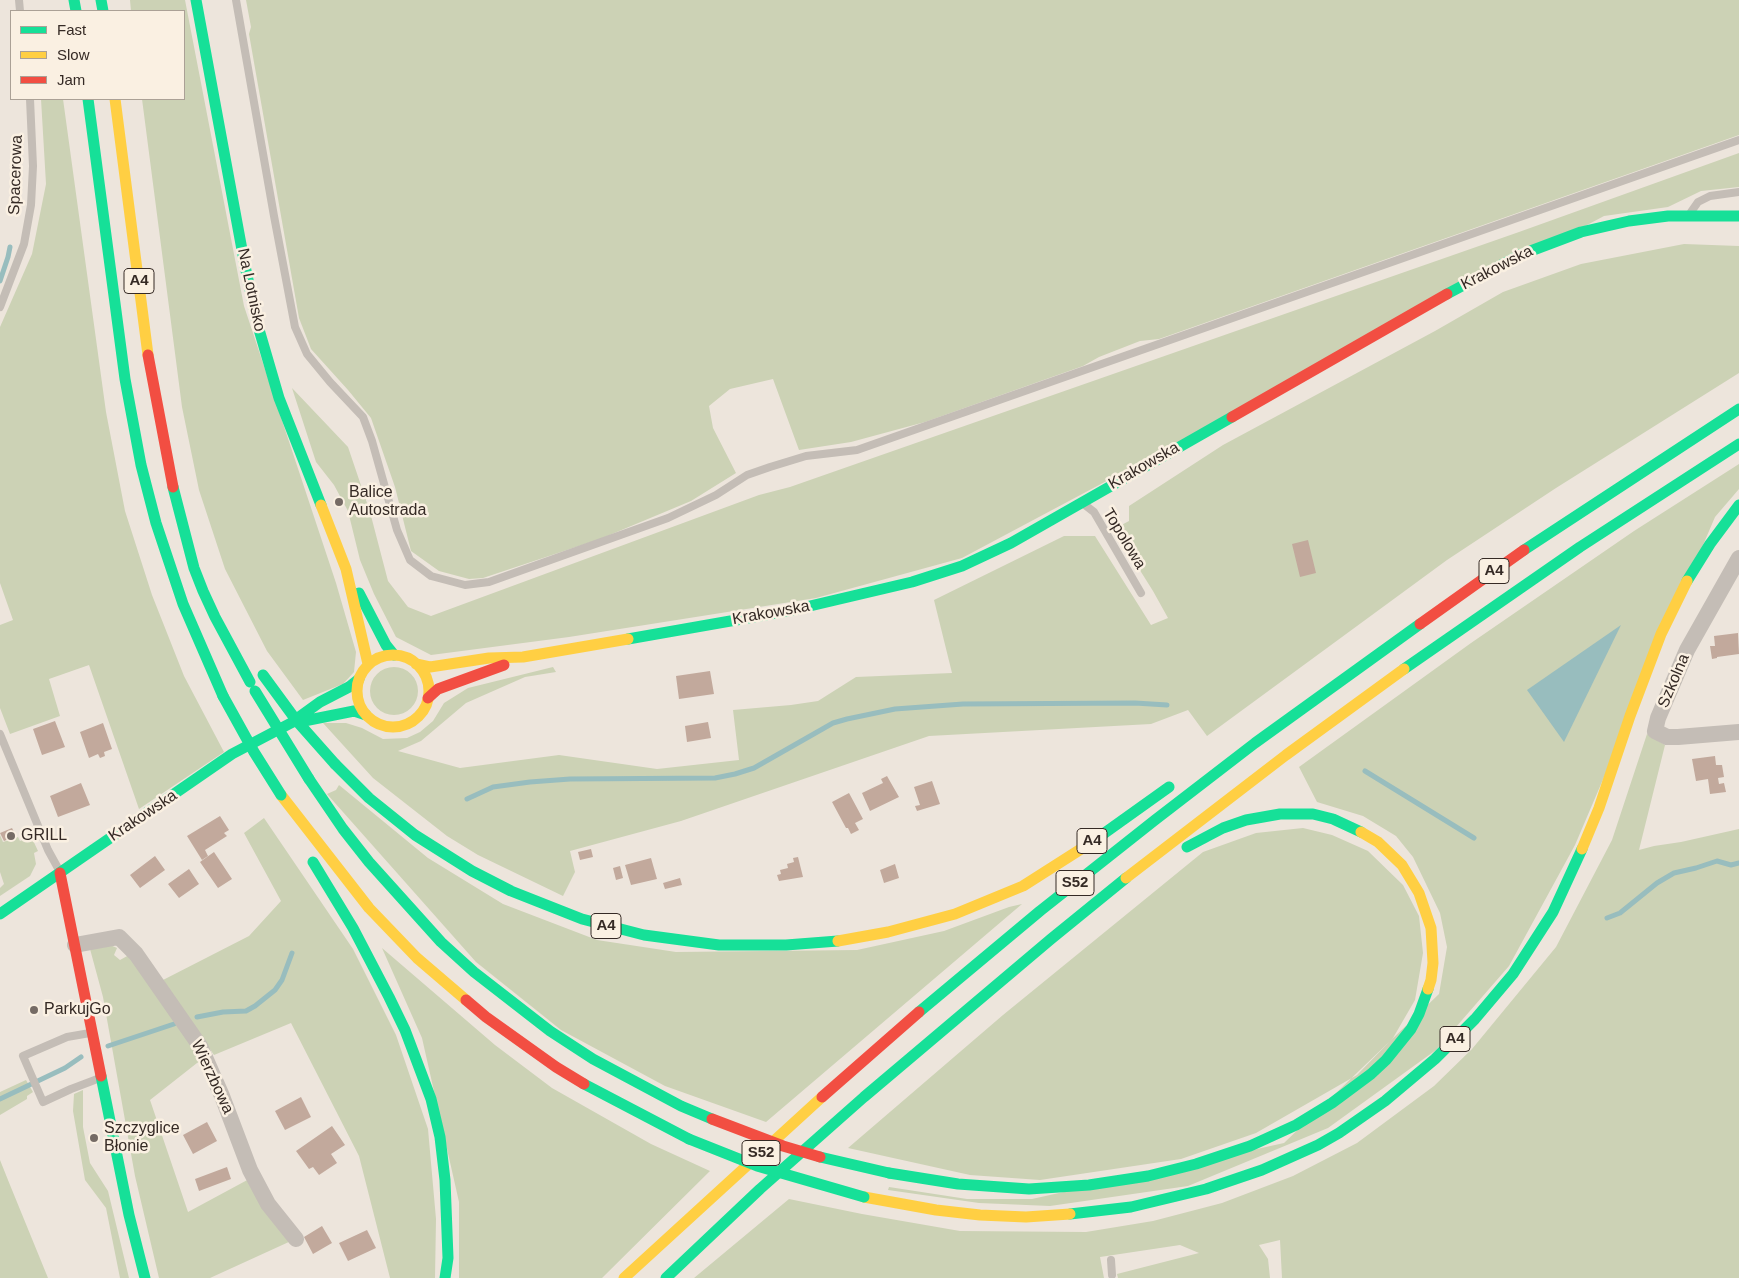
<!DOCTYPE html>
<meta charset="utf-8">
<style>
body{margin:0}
#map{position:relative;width:1739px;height:1278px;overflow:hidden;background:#ede5dc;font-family:Arial,sans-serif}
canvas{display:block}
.legend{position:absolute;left:10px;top:10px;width:175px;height:90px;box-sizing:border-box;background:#faf0e2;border:1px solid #aba196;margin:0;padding:6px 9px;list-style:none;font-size:15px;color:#352a25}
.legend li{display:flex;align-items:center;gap:10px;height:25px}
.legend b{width:25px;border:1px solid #aba196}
</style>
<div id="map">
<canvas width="1739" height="1278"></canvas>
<ul class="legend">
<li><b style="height:6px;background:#16e098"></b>Fast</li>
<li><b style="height:6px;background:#ffcf43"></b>Slow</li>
<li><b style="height:6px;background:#f24e42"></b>Jam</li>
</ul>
</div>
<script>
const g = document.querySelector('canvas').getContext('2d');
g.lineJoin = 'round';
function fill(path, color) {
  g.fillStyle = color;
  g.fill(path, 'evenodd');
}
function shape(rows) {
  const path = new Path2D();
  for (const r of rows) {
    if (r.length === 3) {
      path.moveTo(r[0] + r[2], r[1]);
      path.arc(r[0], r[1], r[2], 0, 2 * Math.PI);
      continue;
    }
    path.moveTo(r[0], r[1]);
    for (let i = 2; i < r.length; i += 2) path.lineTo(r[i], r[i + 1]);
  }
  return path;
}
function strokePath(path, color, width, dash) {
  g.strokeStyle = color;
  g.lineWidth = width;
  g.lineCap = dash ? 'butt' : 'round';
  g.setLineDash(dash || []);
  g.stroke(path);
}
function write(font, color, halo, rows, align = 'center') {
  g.font = font + ' Arial,sans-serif';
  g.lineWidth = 5;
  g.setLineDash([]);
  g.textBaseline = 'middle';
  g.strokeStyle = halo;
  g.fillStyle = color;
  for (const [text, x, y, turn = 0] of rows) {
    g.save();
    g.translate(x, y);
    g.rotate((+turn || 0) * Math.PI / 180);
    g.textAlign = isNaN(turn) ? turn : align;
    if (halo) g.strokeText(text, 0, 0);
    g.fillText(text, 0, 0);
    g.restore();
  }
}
const green = shape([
 [130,0,185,0,244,306,336,583,356,652,354,672,343,684,303,700,267,651,225,569,199,490,182,407,142,99,184,99,184,11,131,11],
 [246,0,1739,0,1739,135,1159,339,1140,341,1099,357,1083,366,925,422,851,442,799,450,773,379,730,389,709,406,713,428,736,473,691,501,600,539,483,578,469,579,439,571,411,551,395,487,371,418,348,390,311,349,299,318,249,34,251,27],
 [41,99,63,99,106,412,125,511,152,595,184,676,224,752,139,809,89,665,49,679,60,716,10,734,0,708,0,625,13,620,0,583,0,327,32,254,46,184],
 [1739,153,1739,187,1701,191,1668,207,1604,216,962,558,816,598,569,637,431,655,396,637,374,594,360,560,348,511,334,485,316,462,292,388,348,447,370,512,388,581,408,607,431,616,759,495,790,487,1519,232],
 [1684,244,1739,246,1739,373,1556,488,1447,560,1207,736,1188,710,1151,724,929,736,681,821,570,851,575,872,563,896,478,855,447,836,373,778,323,723,346,723,362,728,383,739,407,738,420,732,433,721,444,703,468,688,553,667,556,672,525,677,466,703,421,741,398,751,460,768,559,755,657,769,739,760,733,710,791,705,818,701,856,677,952,673,934,600,1064,536,1095,536,1151,625,1168,618,1153,591,1114,529,1129,521,1129,506,1223,445,1435,331,1503,292,1581,264],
 [1739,464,1739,489,1715,517,1575,845,1509,966,1436,1050,1328,1128,1188,1186,1050,1206,979,1203,888,1190,889,1187,967,1199,1032,1199,1284,1143,1439,994,1447,947,1440,913,1413,857,1396,836,1363,816,1317,802,1299,767,1471,643,1634,531],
 [394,691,24],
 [1647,734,1665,745,1639,850,1654,846,1681,842,1739,829,1739,1278,1282,1278,1280,1240,1259,1245,1268,1259,1270,1278,1118,1278,1117,1274,1199,1253,1180,1245,1100,1257,1104,1278,694,1278,789,1199,862,1214,960,1231,1086,1232,1153,1221,1222,1203,1293,1176,1357,1143,1434,1086,1472,1049,1556,947,1612,840],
 [339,785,428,858,503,904,597,940,676,952,857,950,944,931,1009,907,1022,904,766,1122,665,1086,561,1030,476,962,327,794,336,790],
 [264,818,353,949,396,1035,428,1129,436,1219,435,1278,390,1278,359,1156,291,1023,214,1055,163,980,249,936,281,901,244,833],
 [1303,828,1332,835,1368,851,1403,885,1419,916,1423,953,1415,1000,1393,1038,1357,1075,1256,1133,1181,1159,1040,1180,970,1175,848,1148,1003,1015,1203,852,1256,833],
 [0,835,3,842,18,837,20,841,31,836,38,851,34,853,36,864,30,876,0,896,0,888,4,884,0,872],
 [106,943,117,948,114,955,120,960,129,955,203,1060,197,1063,150,1100,188,1212,251,1178,291,1241,210,1278,159,1278,135,1176,103,997,90,949],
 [382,948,495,1045,552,1088,651,1144,710,1171,602,1278,459,1278,459,1202,422,1038],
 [26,1080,33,1092,27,1096,27,1099,0,1115,0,1092],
 [83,1090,83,1127,90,1163,108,1191,129,1278,120,1278,106,1208,85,1180,73,1111,74,1094],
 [0,1160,10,1185,48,1278,0,1278]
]);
const water = shape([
 [1621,625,1564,742,1527,690]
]);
const stream = shape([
 [0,281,8,257,10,247],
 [1365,771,1474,838],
 [467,799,493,787,530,782,570,779,715,778,735,774,754,768,833,723,847,719,895,709,963,704,1135,703,1167,705],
 [1607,918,1620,913,1657,883,1674,873,1696,868,1717,861,1731,865,1739,863],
 [197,1017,223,1012,246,1011,255,1006,275,990,282,980,292,953],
 [108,1046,174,1024],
 [0,1099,65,1068,81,1057]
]);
const building = shape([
 [1308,540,1316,573,1300,577,1292,544],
 [1738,633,1739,654,1717,657,1717,658,1712,659,1710,646,1715,646,1714,636],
 [710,671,714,694,679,699,676,676],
 [55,721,65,747,42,755,33,729],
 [708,722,711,738,687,742,685,726],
 [103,723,112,749,104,752,105,756,100,758,98,754,89,758,80,732],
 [1715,756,1716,765,1722,765,1724,777,1718,778,1719,784,1724,783,1726,792,1710,794,1708,779,1696,781,1692,759],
 [887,776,899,797,870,811,862,793,883,783,881,779],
 [932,781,940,804,917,811,915,806,920,805,914,787],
 [81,783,90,805,58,817,50,796],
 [849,793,863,819,855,823,859,830,851,834,848,828,846,828,832,802],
 [220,816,229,830,224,833,227,836,205,850,208,856,202,860,187,836],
 [12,828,16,836,4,841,0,833],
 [591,849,593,857,580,860,578,852],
 [214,852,232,879,218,888,200,862],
 [155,856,165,870,140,888,130,875],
 [798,857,803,877,779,881,777,875,781,874,780,870,788,868,787,864,794,862,793,858],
 [651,858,657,879,631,885,625,865],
 [895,864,899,878,884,883,880,870],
 [620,866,623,878,616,880,613,868],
 [189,869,199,884,179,898,168,884],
 [680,878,682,885,665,889,663,883],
 [301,1097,311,1117,285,1130,275,1111],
 [207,1122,217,1141,193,1154,183,1135],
 [332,1126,345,1145,331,1154,337,1163,319,1175,313,1167,309,1169,296,1151],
 [227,1167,231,1179,199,1191,195,1179],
 [322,1226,332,1243,313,1254,304,1237],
 [367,1230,376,1248,348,1261,339,1243]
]);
const lane = shape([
 [19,0,20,11],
 [236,0,274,216,295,327,307,354,330,382,363,417,372,441,397,530,410,560,431,576,465,585,489,582,668,518,716,495,747,475,770,467,806,456,857,450,1739,140],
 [1691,212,1698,202,1710,196,1739,192],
 [0,307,24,244,31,205,33,166,30,99],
 [1085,505,1094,512,1141,593],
 [0,734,48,850,59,870],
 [90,1033,67,1037,23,1056,43,1102,71,1089,100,1078],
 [1111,1260,1112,1275]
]);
const street = shape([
 [1739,558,1687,650,1658,718,1655,731,1667,737,1678,737,1739,732],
 [75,945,119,937,136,954,200,1046,222,1096,250,1170,268,1204,296,1239]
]);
const fast = shape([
 [74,0,76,11],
 [101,0,103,11],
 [196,0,245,266,258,326,279,398,321,505],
 [88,99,125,379,141,465,156,523,183,604,223,696],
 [1447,294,1520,255,1581,232,1629,221,1668,216,1739,216],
 [173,487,194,568,203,591,215,617,250,682],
 [1524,550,1739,409],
 [1687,581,1710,544,1739,505],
 [359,593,386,645,394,655],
 [628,639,793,610,912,582,962,566,1011,543,1232,417],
 [1404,669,1580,547,1739,444],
 [299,722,354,711,366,715],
 [335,764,369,798,415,835,472,871,511,891,582,919,644,935,719,945,786,945,838,941],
 [309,779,343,829,369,862,441,942,474,972,550,1031,593,1059,681,1106,712,1119],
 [1092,842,1169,787],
 [1187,847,1223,828,1246,820,1280,814,1313,814,1333,819,1361,832],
 [313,862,353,928,389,997,405,1030,431,1099,440,1137,445,1180,448,1258,445,1278],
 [0,914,232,754,291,723,320,702,349,687,359,679],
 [919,1012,1040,911,1155,820,1255,743,1420,624],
 [101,1076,129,1215,145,1278],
 [584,1084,689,1139],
 [889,1173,958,1184,1029,1189,1089,1185,1148,1176,1196,1164,1250,1146,1296,1125,1332,1103,1371,1074,1386,1060,1411,1029,1419,1014,1428,989],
 [1070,1214,1131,1207,1206,1189,1262,1170,1318,1145,1339,1133,1385,1101,1435,1059,1475,1019,1513,974,1553,912,1582,849],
 [666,1278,760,1189,864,1097,1051,939,1126,878]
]);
const slow = shape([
 [115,99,148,355],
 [321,505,346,569,368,664],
 [393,691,36],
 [416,664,430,667,489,658,523,657,628,639],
 [281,795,369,908,417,958,466,1000],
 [1361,832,1378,842,1402,865,1419,893,1431,928,1433,963,1431,980,1428,989],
 [1582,849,1599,808,1630,716,1661,634,1687,581],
 [1126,878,1286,755,1404,669],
 [838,941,888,932,955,914,1023,886,1092,842],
 [864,1197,936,1210,980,1215,1026,1217,1070,1214],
 [624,1278,822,1097]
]);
const jam = shape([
 [148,355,173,487],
 [1232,417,1447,294],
 [1420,624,1524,550],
 [428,698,438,689,504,665],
 [60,873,101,1076],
 [466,1000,486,1017,556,1067,584,1084],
 [822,1097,919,1012]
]);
const fastBridge = shape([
 [263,675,296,720,335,764],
 [255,691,309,779],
 [223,696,254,752,281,795],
 [689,1139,757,1166,864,1197],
 [820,1157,889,1173]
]);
const jamBridge = shape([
 [712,1119,783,1146,820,1157]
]);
const markers = [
 [339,502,5,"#756b65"],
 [11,836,5,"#756b65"],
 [34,1010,5,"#756b65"],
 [94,1138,5,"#756b65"]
];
const shields = [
 [139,281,30],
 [1494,571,30],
 [1092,841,30],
 [1075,883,38],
 [606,926,30],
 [1455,1039,30],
 [761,1153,38]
];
const shieldNames = [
 ["A4",139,281],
 ["A4",1494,571],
 ["A4",1092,841],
 ["S52",1075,883],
 ["A4",606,926],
 ["A4",1455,1039],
 ["S52",761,1153]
];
const streetNames = [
 ["Spacerowa",16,175,-88],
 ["Krakowska",1497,268,-27],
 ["Na Lotnisko",251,290,78],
 ["Krakowska",1144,466,-30],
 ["Topolowa",1124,539,59],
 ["Krakowska",771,613,-10],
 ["Szkolna",1674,681,-67],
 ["Krakowska",143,816,-34],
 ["Wierzbowa",212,1077,65]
];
const poiNames = [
 ["Balice",349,493],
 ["Autostrada",349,511],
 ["GRILL",21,836],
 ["ParkujGo",44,1010],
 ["Szczyglice",104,1129],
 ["Błonie",104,1147]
];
fill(green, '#ccd2b5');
fill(water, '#98bdbe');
strokePath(stream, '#98bdbe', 5);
fill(building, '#c2a99c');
strokePath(lane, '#c4bdb6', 8);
strokePath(street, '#c4bdb6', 16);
strokePath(fast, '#16e098', 11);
strokePath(slow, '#ffcf43', 11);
strokePath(jam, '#f24e42', 11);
strokePath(fastBridge, '#16e098', 11);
strokePath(jamBridge, '#f24e42', 11);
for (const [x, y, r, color] of markers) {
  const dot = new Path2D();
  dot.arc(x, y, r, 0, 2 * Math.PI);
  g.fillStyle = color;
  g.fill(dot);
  strokePath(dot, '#faf0e2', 2);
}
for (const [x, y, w] of shields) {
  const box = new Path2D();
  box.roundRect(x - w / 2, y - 12.5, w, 25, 4);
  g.fillStyle = '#faf0e2';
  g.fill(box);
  strokePath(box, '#352a25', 1);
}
write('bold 15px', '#352a25', null, shieldNames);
write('16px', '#352a25', '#faf0e2', streetNames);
write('16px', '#352a25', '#faf0e2', poiNames, 'left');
</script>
